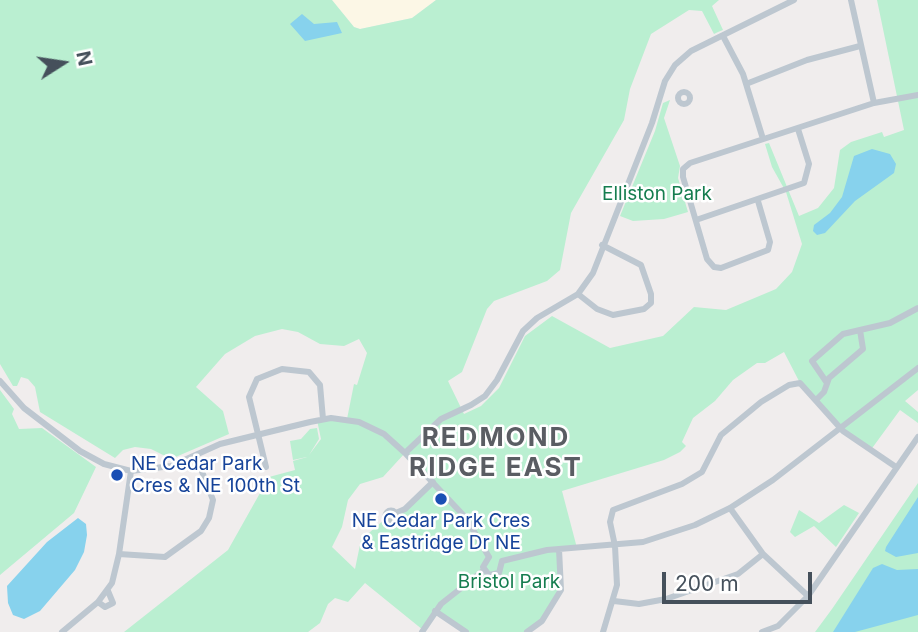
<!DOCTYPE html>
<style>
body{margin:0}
#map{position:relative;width:918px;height:632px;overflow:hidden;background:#f0eded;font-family:Inter,sans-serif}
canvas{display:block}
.north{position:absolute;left:28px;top:28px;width:70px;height:70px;-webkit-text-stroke:5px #fff;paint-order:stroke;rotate:78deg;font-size:19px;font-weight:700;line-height:28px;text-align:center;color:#45505b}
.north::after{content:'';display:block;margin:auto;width:24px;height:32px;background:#45505b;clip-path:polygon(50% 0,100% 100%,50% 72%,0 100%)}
.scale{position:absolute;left:662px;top:572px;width:150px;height:32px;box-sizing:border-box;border:4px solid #45505b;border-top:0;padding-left:9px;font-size:21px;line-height:24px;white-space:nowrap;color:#45505b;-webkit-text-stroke:5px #fff;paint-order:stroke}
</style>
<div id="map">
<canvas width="918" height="632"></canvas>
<div class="north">N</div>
<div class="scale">200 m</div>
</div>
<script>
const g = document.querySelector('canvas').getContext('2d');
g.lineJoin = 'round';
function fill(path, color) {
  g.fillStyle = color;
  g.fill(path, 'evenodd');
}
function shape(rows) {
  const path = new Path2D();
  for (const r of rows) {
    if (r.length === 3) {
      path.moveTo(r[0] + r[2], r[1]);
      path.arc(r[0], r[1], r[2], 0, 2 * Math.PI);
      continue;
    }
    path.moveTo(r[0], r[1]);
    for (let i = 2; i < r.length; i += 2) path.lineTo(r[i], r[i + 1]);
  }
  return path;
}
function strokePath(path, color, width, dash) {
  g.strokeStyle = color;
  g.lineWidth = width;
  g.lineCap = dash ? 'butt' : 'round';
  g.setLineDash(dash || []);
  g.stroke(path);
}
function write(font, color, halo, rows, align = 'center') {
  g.font = font + ' Inter,sans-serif';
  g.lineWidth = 5;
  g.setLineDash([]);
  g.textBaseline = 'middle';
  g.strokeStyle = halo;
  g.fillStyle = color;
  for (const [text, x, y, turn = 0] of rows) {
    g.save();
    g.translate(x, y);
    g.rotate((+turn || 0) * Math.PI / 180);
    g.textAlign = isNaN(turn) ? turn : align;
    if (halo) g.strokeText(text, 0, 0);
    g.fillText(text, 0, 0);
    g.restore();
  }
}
const commercial = shape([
 [332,0,436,0,412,18,360,29,354,27]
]);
const green = shape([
 [0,0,332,0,354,27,360,29,412,18,436,0,719,0,712,6,723,30,718,32,714,34,702,11,689,10,651,34,630,89,624,120,571,213,560,270,547,281,494,301,487,309,462,372,448,381,464,414,481,406,499,388,525,336,552,316,610,348,663,336,694,307,726,310,776,289,792,272,802,244,786,192,772,167,765,144,769,143,799,216,818,208,834,188,840,150,851,142,882,132,884,137,904,130,877,0,918,0,918,390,905,401,918,412,918,423,900,410,870,451,856,442,800,383,784,352,765,363,757,363,733,380,715,401,693,418,682,442,686,446,680,452,664,460,562,491,577,548,560,550,561,590,551,610,527,632,466,632,435,612,423,630,365,583,348,602,335,598,328,604,320,623,308,632,124,632,228,550,269,477,295,470,293,461,307,457,293,460,290,441,301,439,310,429,317,428,319,439,309,455,321,439,317,420,347,419,354,384,357,385,367,353,359,339,344,346,320,344,298,332,282,329,255,336,225,354,196,387,223,411,229,434,171,459,151,449,135,447,123,450,115,458,40,412,35,387,28,379,21,377,17,386,13,386,0,364],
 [405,453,433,483,396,513,394,520,386,518,361,540,355,569,332,547,342,527,348,500,360,484,383,477],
 [670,100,664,118,680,166,678,178,688,212,664,219,633,221,620,216,655,131,663,103],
 [0,390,14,409,12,414,19,429,42,428,96,467,74,513,0,575],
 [918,483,918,632,815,632,832,609],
 [844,505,859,513,836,547,814,526,795,537,790,532,799,510,819,523]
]);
const water = shape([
 [302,14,314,24,337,22,342,33,305,41,290,24],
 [872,149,890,154,896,164,894,173,855,201,825,233,817,235,813,231,814,225,830,213,842,197,854,156],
 [918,497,918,553,896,557,885,551,886,547],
 [78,518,86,524,87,535,84,552,75,570,40,611,24,619,13,615,8,603,7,586,47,542],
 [882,564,897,570,918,569,918,615,855,632,833,632,873,568]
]);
const minor = shape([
 [851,0,874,103],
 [723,36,743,74,763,139],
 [746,84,807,60,860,46],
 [684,98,6],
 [758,201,770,242,768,250,721,268,714,267,707,259,683,177,683,169,690,163,874,103,918,95],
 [696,220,804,183,809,164,798,129],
 [578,294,597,309,613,315,644,309,651,303,651,294,641,265,602,245],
 [0,381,24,408,80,451,104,464,131,471,171,466,220,444,310,422,331,418,359,422,384,434,405,453,466,518,489,557],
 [827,383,812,361,843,334,860,330],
 [816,400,824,392,829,378,863,349,860,330,890,323,918,308],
 [405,453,441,419,471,405,485,396,497,380,523,331,537,318,578,294,593,273,652,123,665,81,675,65,691,51,794,0],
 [266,467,249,397,257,379,282,369,309,372,320,385,323,419],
 [730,508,763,554,808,596],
 [391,516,5.5],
 [396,513,405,509,433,482],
 [119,554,165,557,201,531,209,518,213,500,196,456],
 [489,557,483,567,489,575,499,573,502,561],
 [502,561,547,550,643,542,695,525,730,508,773,480,918,368],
 [614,601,639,604,666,599,738,574,763,554],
 [98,602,105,607,113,603,108,591],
 [435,611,466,632],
 [62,632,98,602,112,583,119,554,131,471],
 [422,632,441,604,484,570],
 [527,632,542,621,561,590,559,549],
 [603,632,617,585,615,546,610,522,613,510,682,484,702,472,721,435,761,402,789,385,800,383,843,431,896,467],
 [762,632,778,626,808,596,918,437]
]);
const markers = [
 [117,475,7,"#1a4fb4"],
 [441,499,7,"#1a4fb4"]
];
const parkNames = [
 ["Elliston Park",657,194],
 ["Bristol Park",509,582]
];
const transitNames = [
 ["NE Cedar Park",131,464],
 ["Cres & NE 100th St",131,486],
 ["NE Cedar Park Cres",441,521,"center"],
 ["& Eastridge Dr NE",441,543,"center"]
];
const districtNames = [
 ["REDMOND",496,438],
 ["RIDGE EAST",496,468]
];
fill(commercial, '#fcf7e6');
fill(green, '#baefd1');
fill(water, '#87d2ed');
strokePath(minor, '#bdc7d0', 6);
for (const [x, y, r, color] of markers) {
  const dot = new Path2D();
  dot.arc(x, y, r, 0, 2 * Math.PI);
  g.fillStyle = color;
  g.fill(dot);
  strokePath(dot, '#fff', 2.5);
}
write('19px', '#157d4f', '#fff', parkNames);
write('19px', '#164399', '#fff', transitNames, 'left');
g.letterSpacing = '2px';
write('bold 26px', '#5a5d63', '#fff', districtNames);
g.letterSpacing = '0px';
</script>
